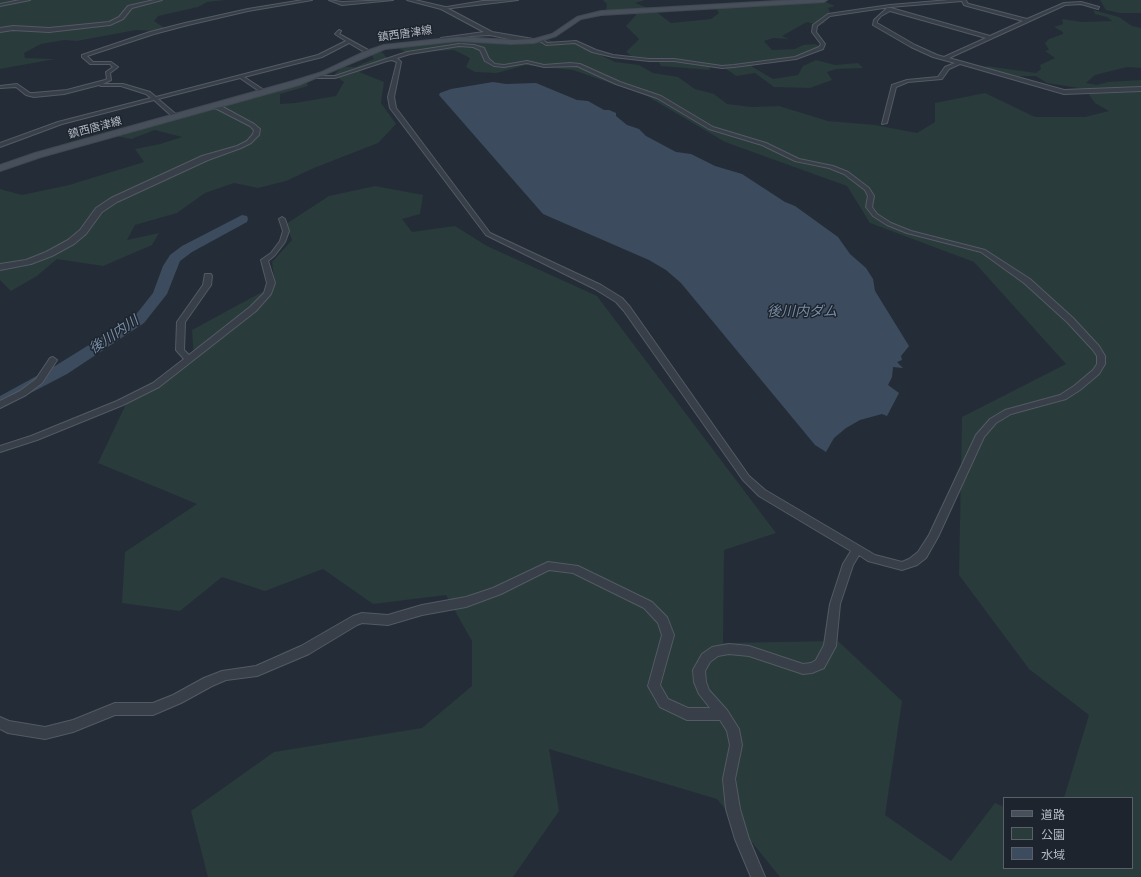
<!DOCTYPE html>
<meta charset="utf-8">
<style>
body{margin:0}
#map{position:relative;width:1141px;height:877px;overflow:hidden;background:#242d37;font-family:Rubik,"Noto Sans JP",sans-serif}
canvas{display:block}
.legend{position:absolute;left:1003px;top:797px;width:130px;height:72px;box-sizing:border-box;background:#1d242d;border:1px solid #596069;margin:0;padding:5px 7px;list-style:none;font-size:12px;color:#b3bac4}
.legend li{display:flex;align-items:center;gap:8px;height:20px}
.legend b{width:20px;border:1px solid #596069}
</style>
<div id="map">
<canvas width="1141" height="877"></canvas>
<ul class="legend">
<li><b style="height:5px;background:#464f5a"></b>道路</li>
<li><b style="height:11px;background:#293b3a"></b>公園</li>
<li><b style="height:11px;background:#3c4c5e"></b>水域</li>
</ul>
</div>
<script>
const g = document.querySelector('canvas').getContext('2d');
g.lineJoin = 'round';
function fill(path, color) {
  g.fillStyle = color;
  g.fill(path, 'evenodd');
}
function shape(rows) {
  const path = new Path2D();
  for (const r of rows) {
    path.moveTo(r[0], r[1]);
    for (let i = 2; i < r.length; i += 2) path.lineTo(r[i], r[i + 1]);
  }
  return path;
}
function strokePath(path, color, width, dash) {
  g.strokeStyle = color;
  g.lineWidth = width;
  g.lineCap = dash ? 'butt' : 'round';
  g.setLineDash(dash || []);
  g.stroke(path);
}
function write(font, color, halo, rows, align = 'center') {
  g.font = font + ' Rubik,"Noto Sans JP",sans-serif';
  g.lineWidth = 3;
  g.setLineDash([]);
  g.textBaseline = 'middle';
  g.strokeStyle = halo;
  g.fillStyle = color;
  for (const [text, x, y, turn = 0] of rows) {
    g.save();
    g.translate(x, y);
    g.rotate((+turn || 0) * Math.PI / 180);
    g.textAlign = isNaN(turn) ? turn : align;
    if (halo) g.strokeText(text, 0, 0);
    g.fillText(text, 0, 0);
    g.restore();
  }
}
const green = shape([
 [0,0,225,0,207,2,198,7,158,16,154,21,166,29,156,31,136,30,77,41,64,40,41,44,24,53,25,58,55,59,0,69],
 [603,0,645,0,635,3,655,11,671,23,711,19,719,13,715,7,785,3,793,0,821,0,835,6,828,8,830,12,820,18,825,23,814,24,807,22,782,36,789,39,773,38,764,41,772,50,795,49,803,45,815,44,821,47,793,57,751,66,773,79,798,75,803,66,816,60,835,65,858,63,863,68,836,69,827,72,832,80,810,88,774,87,755,73,736,76,722,66,709,65,710,70,661,66,657,59,633,57,626,52,639,39,626,26,636,15,634,10,606,11,607,4],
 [1100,0,1141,0,1141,13,1120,13,1106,10],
 [1093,10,1119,17,1132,26,1141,28,1141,68,1127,67,1095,75,1086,83,1097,85,1108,82,1141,80,1141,877,780,877,717,799,549,749,559,811,513,877,208,877,191,811,274,752,422,728,472,686,472,641,446,595,373,604,323,569,265,591,222,577,180,611,122,603,125,552,197,504,98,463,126,404,194,358,192,330,275,285,272,262,292,240,286,224,329,196,375,186,423,195,420,214,402,219,412,232,455,226,487,246,597,296,776,533,724,550,723,643,838,641,902,701,885,815,951,861,995,803,1004,807,1004,868,1132,868,1132,798,1064,798,1089,715,1029,669,959,575,962,417,1066,364,974,262,870,223,847,186,725,142,647,96,573,70,525,65,497,73,475,72,466,67,470,58,454,50,407,53,398,48,405,45,456,41,513,45,549,40,559,44,573,42,615,62,639,65,653,73,678,77,695,89,714,94,727,104,752,107,779,106,828,121,875,125,917,133,935,122,935,103,985,93,1035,117,1085,117,1109,111,1095,103,1085,89,1047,83,1036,76,1018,76,987,69,986,66,1036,73,1041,69,1040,65,1055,58,1045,51,1049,50,1045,43,1049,39,1063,34,1063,32,1054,27,1063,24,1062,19,1082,22,1112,21,1107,17,1095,14],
 [382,52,388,59,359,72,384,82,381,103,396,124,378,143,314,168,286,181,258,188,234,183,205,193,177,213,135,225,127,240,159,233,152,245,103,266,57,259,37,276,11,291,0,280,0,189,22,195,69,185,144,162,135,149,160,144,182,137,155,130,131,139,116,136,307,82,308,86,280,94,280,104,295,103,336,96,344,82,334,75,342,67,355,67,374,59,371,54]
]);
const water = shape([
 [493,82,506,84,536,83,577,100,588,101,604,110,609,110,616,113,616,116,627,125,639,129,646,136,676,152,691,154,715,166,742,174,785,202,795,206,838,237,850,254,866,268,873,279,875,291,909,346,901,356,902,360,897,362,903,368,893,367,892,377,888,385,899,393,887,416,882,414,860,420,846,428,834,438,826,452,815,445,681,283,666,270,649,260,543,214,439,95,440,93,451,89]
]);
const river = shape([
 [242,215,247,216,248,219,247,222,192,252,180,261,167,294,144,323,67,374,0,409,0,396,55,366,134,317,153,293,163,266,170,255,182,246,242,215]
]);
const minor = shape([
 [303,0,312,0,248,11,188,25,154,34,87,56,93,62,111,62,118,67,110,73,111,80,103,84,123,84,150,92,156,97,318,55,346,41,335,34,339,30,341,31,339,34,370,51,370,53,366,53,349,43,322,57,244,77,264,90,264,92,262,93,240,78,158,99,178,116,178,118,174,118,154,100,62,124,0,147,0,143,58,122,151,98,146,94,121,86,101,86,99,85,64,94,34,97,26,95,16,87,0,88,0,86,17,84,30,93,34,93,67,90,105,80,107,79,106,72,113,67,110,64,90,64,82,57,82,55,150,32,185,23,248,9,303,0],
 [518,0,443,9,441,8,483,1,518,0],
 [949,0,966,0,967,3,969,4,1027,19,1064,3,1081,2,1099,7,1098,9,1081,4,1065,5,949,58,1064,90,1141,87,1141,91,1064,94,960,64,949,69,942,79,908,82,896,87,887,123,882,124,892,85,907,80,938,77,945,67,955,63,933,57,911,47,873,25,874,20,887,8,891,8,990,36,1023,21,967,6,964,5,962,1,890,7,830,16,817,26,816,32,825,44,823,49,796,59,734,67,722,68,674,61,649,61,613,57,592,52,575,43,546,45,538,40,542,39,547,43,576,41,596,50,613,55,649,59,674,59,722,66,734,65,795,57,819,47,821,44,812,32,813,25,828,14,890,5,949,0],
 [890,11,986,38,944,57,937,55,915,45,877,23,877,21,881,16,890,11],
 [459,44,474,45,484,48,489,59,495,64,504,65,527,61,544,65,570,63,580,64,620,82,661,96,713,127,766,143,799,159,833,166,848,172,869,188,874,196,872,207,877,214,891,223,911,231,985,250,1030,279,1073,318,1099,346,1105,356,1105,364,1099,374,1080,390,1066,399,1011,414,996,423,984,437,938,537,926,558,917,565,902,570,868,561,859,555,853,565,840,604,836,646,824,668,812,673,803,674,749,656,729,654,718,656,710,662,705,671,706,682,709,690,727,710,739,729,742,745,735,779,740,809,749,839,765,877,751,877,735,839,726,809,723,779,730,745,727,731,720,720,687,720,660,707,648,686,662,635,658,623,644,608,573,573,549,570,501,594,466,607,422,615,388,625,362,623,357,625,309,654,257,676,226,680,212,686,181,703,153,715,115,715,73,732,45,739,8,733,0,729,0,717,9,721,45,727,73,720,115,703,153,703,173,695,204,678,222,671,256,666,301,646,353,616,362,613,388,615,422,605,466,597,493,588,548,562,578,566,652,602,667,617,674,635,660,685,668,699,688,708,710,708,699,694,694,682,693,670,702,654,712,647,729,644,749,646,803,664,811,663,816,660,824,645,830,604,843,564,851,551,759,496,743,480,624,311,616,302,595,289,486,235,390,108,388,97,397,62,392,60,387,61,335,78,314,78,312,77,314,76,335,76,407,52,459,44],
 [459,46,473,47,480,50,485,61,494,66,504,67,527,63,544,67,577,66,616,84,657,98,709,129,762,145,795,161,829,168,844,174,865,190,868,196,866,207,873,216,887,225,907,233,981,252,1024,283,1067,322,1093,350,1097,356,1097,364,1093,370,1074,386,1060,395,1005,410,990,419,976,435,929,535,918,552,909,559,902,562,875,555,765,490,749,476,630,307,622,298,601,285,490,233,396,108,394,97,401,62,397,58,410,54,459,46],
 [282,217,285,219,289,231,285,242,275,255,268,261,275,283,271,294,256,311,159,387,123,405,37,440,0,452,0,446,31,436,117,401,153,383,184,359,176,350,177,322,203,285,205,274,211,274,212,276,211,285,185,322,184,350,189,355,250,307,264,293,267,283,261,260,271,253,280,241,283,231,279,219,282,217],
 [53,357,57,360,42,383,26,395,0,408,0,401,20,391,36,379,50,358,53,357]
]);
const tertiary = shape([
 [20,0,30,0,0,6,0,4,20,0],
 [154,0,162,0,132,8,123,19,110,25,49,32,13,30,0,32,0,28,13,26,49,28,109,22,119,17,128,6,154,0],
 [329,0,342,2,393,0,342,5,329,0],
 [407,0,415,0,445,7,492,32,539,40,536,42,518,41,490,35,471,36,439,41,441,38,484,32,441,9,407,0],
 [212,104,221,106,254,124,260,129,259,135,251,143,241,148,208,160,117,202,102,212,86,234,74,244,52,256,31,264,0,270,0,264,26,260,46,252,68,240,80,230,96,208,111,198,202,156,237,146,247,141,253,134,254,130,250,126,217,109,210,107,209,106,212,104]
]);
const secondary = shape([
 [794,0,827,0,824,2,601,15,581,19,556,36,534,43,511,44,458,41,385,49,299,85,41,157,0,171,0,165,35,153,293,81,322,72,366,51,384,45,458,37,511,40,534,39,552,34,577,17,601,11,794,0]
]);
const farStreetnames = [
 ["鎮西唐津線",405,34,-8],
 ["鎮西唐津線",95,128,-15]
];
const waterNames = [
 ["後川内ダム",802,312],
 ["後川内川",114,335,-34]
];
fill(green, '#293b3a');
fill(water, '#3c4c5e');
fill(river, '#3c4c5e');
strokePath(minor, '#535a63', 2);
strokePath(tertiary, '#535a63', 2);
strokePath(secondary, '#414851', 2);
fill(minor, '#383f48');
fill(tertiary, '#383f48');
fill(secondary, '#464f5a');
write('11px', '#b3bac4', '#1d242d', farStreetnames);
write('italic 14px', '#778ca4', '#1d242d', waterNames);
</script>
